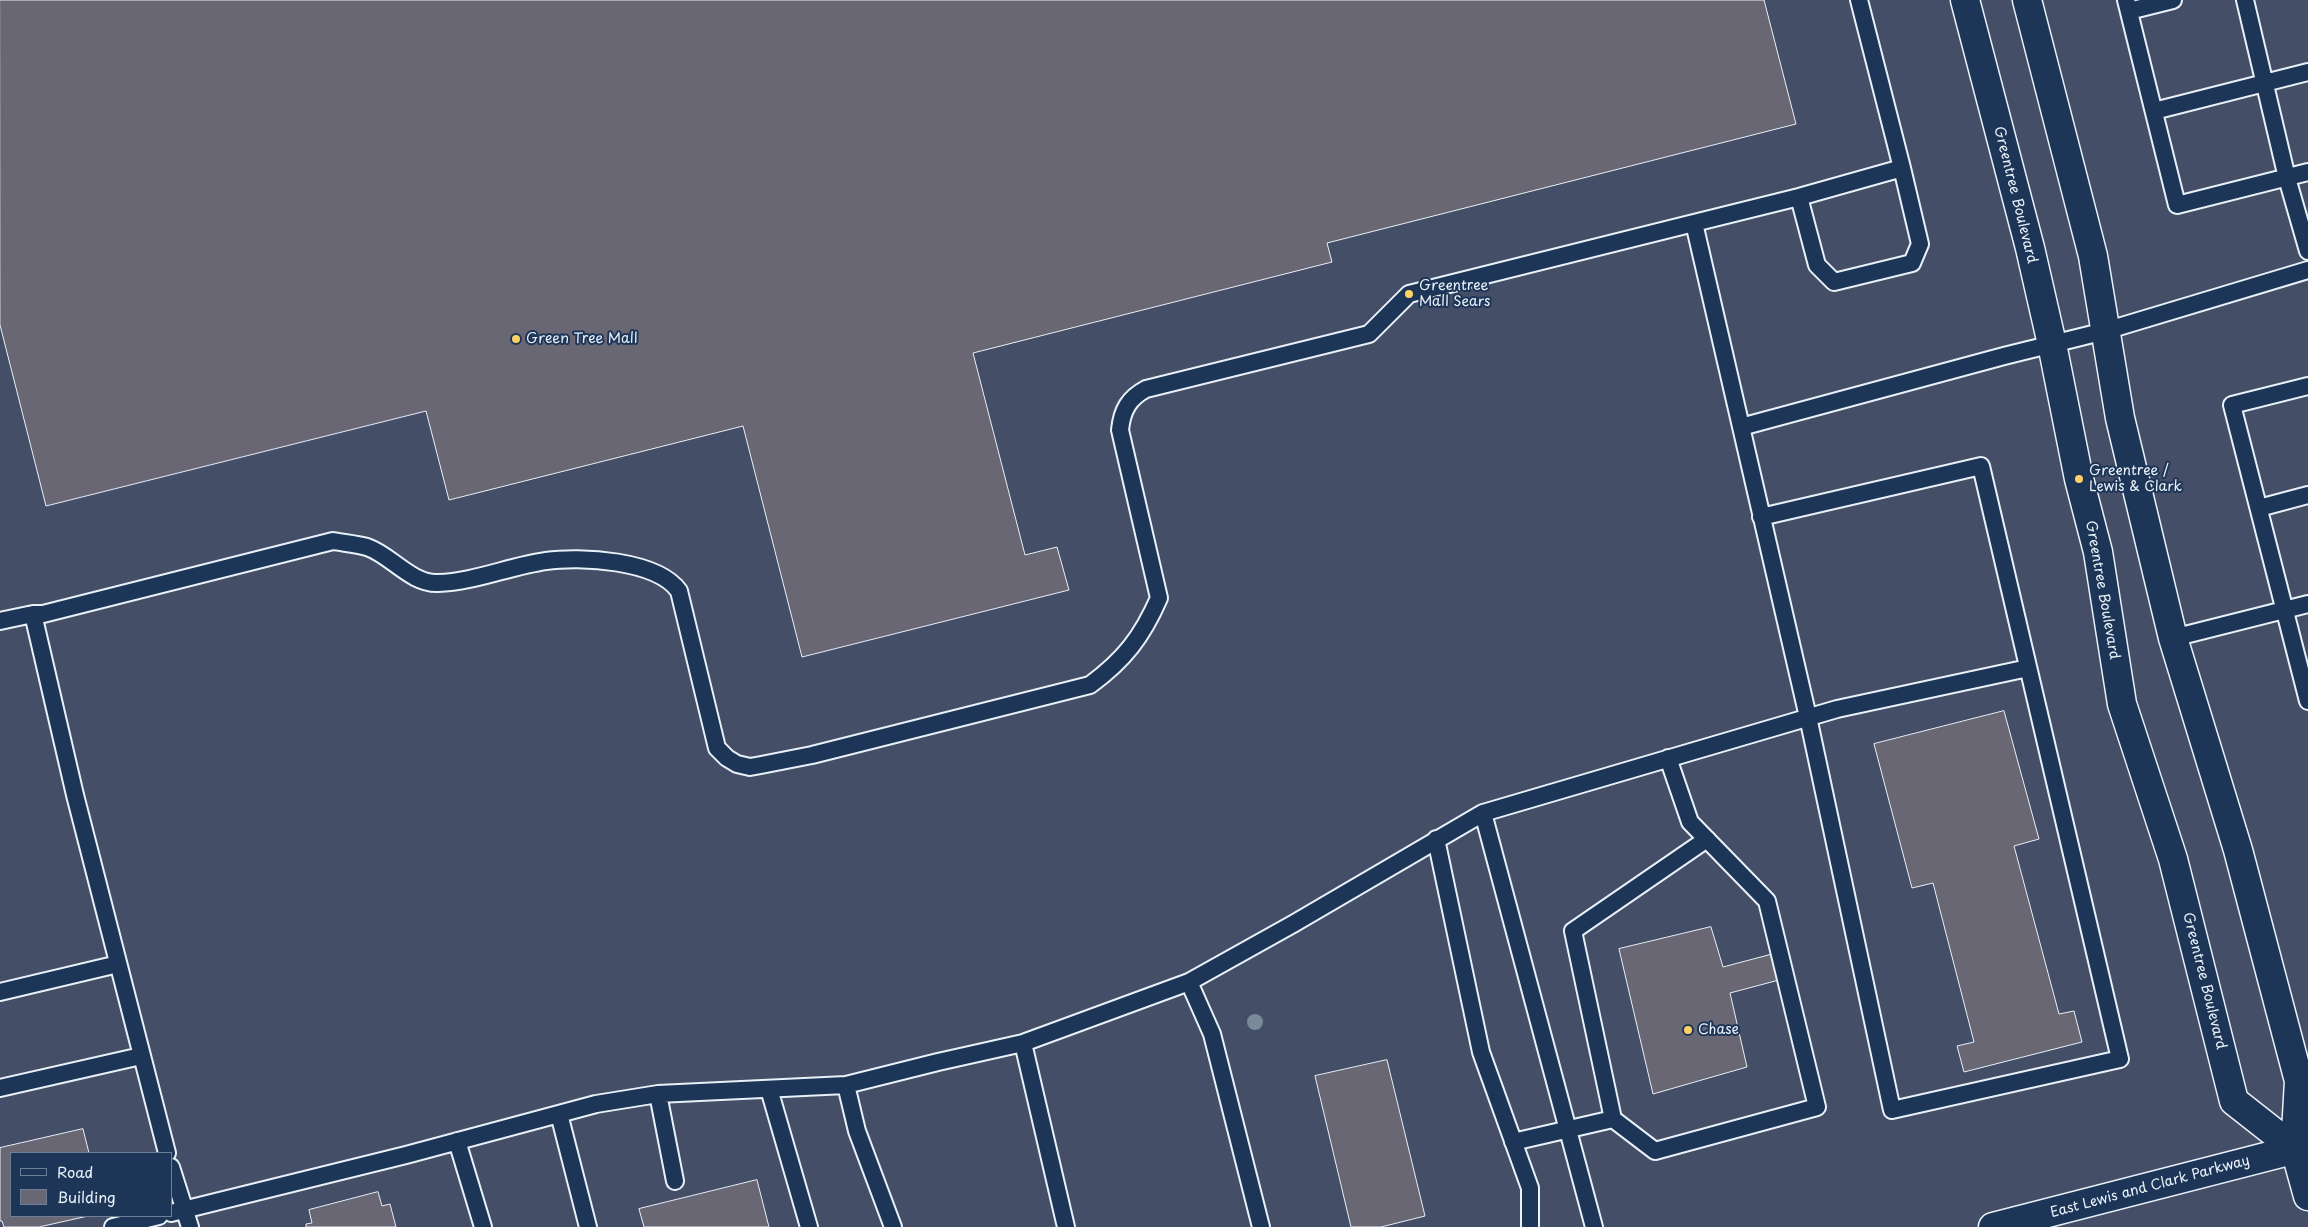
<!DOCTYPE html>
<style>
body{margin:0}
#map{position:relative;width:2308px;height:1227px;overflow:hidden;background:#344460;font-family:"Playpen Sans",sans-serif}
canvas{display:block}
.legend{position:absolute;left:10px;top:1152px;width:162px;height:65px;box-sizing:border-box;background:#1d3557;border:1px solid #6e8097;margin:0;padding:6px 9px;list-style:none;font-size:15px;color:#e8f1f8}
.legend li{display:flex;align-items:center;gap:10px;height:25px}
.legend b{width:25px;border:1px solid #6e8097}
</style>
<div id="map">
<canvas width="2308" height="1227"></canvas>
<ul class="legend">
<li><b style="height:6px;background:#1d3557"></b>Road</li>
<li><b style="height:14px;background:#6a6774"></b>Building</li>
</ul>
</div>
<script>
const ctx = document.querySelector('canvas').getContext('2d');
ctx.lineJoin = 'round';
function paint(path, color) {
  ctx.fillStyle = color;
  ctx.fill(path, 'evenodd');
}
function strokePath(path, color, width, dash) {
  ctx.strokeStyle = color;
  ctx.lineWidth = width;
  ctx.lineCap = dash ? 'butt' : 'round';
  ctx.setLineDash(dash || []);
  ctx.stroke(path);
}
function write(font, color, halo, rows, align = 'center') {
  ctx.font = font + ' "Playpen Sans",sans-serif';
  ctx.lineWidth = 4;
  ctx.setLineDash([]);
  ctx.textBaseline = 'middle';
  ctx.strokeStyle = halo;
  ctx.fillStyle = color;
  for (const [text, x, y, turn = 0] of rows) {
    ctx.save();
    ctx.translate(x, y);
    ctx.rotate((+turn || 0) * Math.PI / 180);
    ctx.textAlign = isNaN(turn) ? turn : align;
    if (halo) ctx.strokeText(text, 0, 0);
    ctx.fillText(text, 0, 0);
    ctx.restore();
  }
}
paint(new Path2D(`
 M0,0H2308V1227H0ZM11,1153H171V1216H11Z`), '#444e66');
const building = new Path2D(`
 M0,0H1764L1796,124L1327,243L1332,262L973,353L1025,555L1057,547L1069,590L802,657L743,426L449,500L426,411L46,506L0,325Z
 M2004,711L2039,839L2014,846L2059,1014L2074,1011L2082,1042L1964,1072L1957,1046L1974,1042L1933,883L1912,888L1874,744Z
 M1711,927L1723,967L1772,954L1779,980L1730,993L1747,1067L1653,1094L1619,949Z
 M1387,1060L1425,1216L1381,1227H1351L1315,1076Z
 M83,1129L89,1153H11V1216H88L39,1227H4L2,1221H0V1148Z
 M757,1180L769,1227H644L639,1209Z
 M378,1192L382,1206L390,1204L396,1227H306V1224L312,1223L309,1210Z`);
paint(building, '#6a6774');
strokePath(building, '#e8f1f8', 1);
const service = new Path2D(`
 M2126,0L2177,205L2308,172
 M2245,0L2287,178L2308,251
 M2129,11L2173,0
 M2154,111L2308,72
 M1799,197L1817,265L1834,282L1912,263L1920,244L1902,168
 M1694,223L1799,197L1902,168L1859,0
 M2308,386L2232,405L2308,701
 M1741,427L2004,356L2105,331L2308,270
 M2259,508L2308,495
 M33,614H43L333,541C344,543 356,544 367,547C391,555 411,584 438,583C474,582 510,566 546,561C580,556 657,560 679,591L717,748L727,758L737,764L750,767L761,765L812,755L1090,685C1124,660 1142,637 1159,598L1120,430C1122,410 1129,398 1146,389L1369,334L1409,294L1694,223L1808,717L1892,1110L2120,1059L1981,466L1761,517
 M0,621L33,614L75,795L167,1153
 M2173,638L2308,604
 M1483,813L1594,1227
 M1436,839L1481,1052L1530,1188V1227
 M1189,982L1212,1034L1261,1227
 M0,992L118,964
 M1023,1043L1066,1227
 M846,1085L857,1131L893,1227
 M0,1088L141,1056
 M769,1089L809,1227
 M658,1094L675,1181
 M559,1114L588,1227
 M1613,1119L1573,931L1707,839
 M457,1141L483,1227
 M1513,1142L1613,1119L1655,1151L1817,1107L1767,901L1690,822L1668,758
 M171,1167L190,1227
 M171,1213L406,1155L596,1104L658,1094L846,1085L938,1062L1023,1043L1189,982L1293,924L1483,813L1837,709L2028,668
 M113,1227L159,1216`);
const secondary = new Path2D(`
 M1965,0L2030,248L2052,344L2079,479L2098,552L2122,704L2173,859L2234,1101L2295,1149
 M2027,0L2093,256L2120,418L2173,638L2238,850L2299,1081L2295,1149L2308,1196`);
const primary = new Path2D(`
 M1993,1227L2308,1146`);
strokePath(service, '#e8f1f8', 20);
strokePath(secondary, '#e8f1f8', 31);
strokePath(primary, '#e8f1f8', 31);
strokePath(service, '#1d3557', 16);
strokePath(secondary, '#1d3557', 28);
strokePath(primary, '#1d3557', 28);
ctx.fillStyle = '#7a8a99';
for (const [x, y] of [
 [1255,1022]
]) {
  ctx.beginPath();
  ctx.arc(x, y, 8, 0, 2 * Math.PI);
  ctx.fill();
}
for (const [x, y, r, color] of [
 [1409,294,5,"#ffd166"],
 [516,339,5,"#ffd166"],
 [2079,479,5,"#ffd166"],
 [1688,1030,5,"#ffd166"]
]) {
  const dot = new Path2D();
  dot.arc(x, y, r, 0, 2 * Math.PI);
  ctx.fillStyle = color;
  ctx.fill(dot);
  strokePath(dot, '#1d3557', 2);
}
write('14px', '#e8f1f8', '#1d3557', [
 ["Greentree Boulevard",2015,195,76],
 ["Greentree Boulevard",2102,590,80],
 ["Greentree Boulevard",2204,981,76],
 ["East Lewis and Clark Parkway",2150,1187,-15]
]);
write('14px', '#e8f1f8', '#1d3557', [
 ["Greentree",1419,286],
 ["Mall Sears",1419,302],
 ["Green Tree Mall",526,339],
 ["Greentree /",2089,471],
 ["Lewis & Clark",2089,487],
 ["Chase",1698,1030]
], 'left');
</script>
